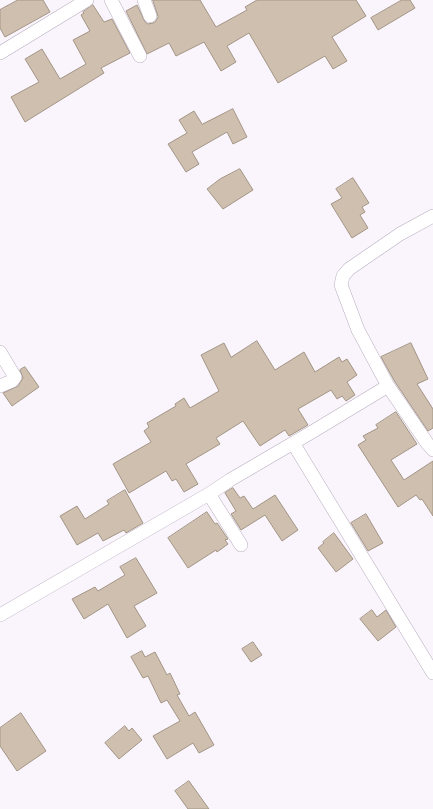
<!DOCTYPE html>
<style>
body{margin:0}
canvas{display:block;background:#faf5fd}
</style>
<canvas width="433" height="809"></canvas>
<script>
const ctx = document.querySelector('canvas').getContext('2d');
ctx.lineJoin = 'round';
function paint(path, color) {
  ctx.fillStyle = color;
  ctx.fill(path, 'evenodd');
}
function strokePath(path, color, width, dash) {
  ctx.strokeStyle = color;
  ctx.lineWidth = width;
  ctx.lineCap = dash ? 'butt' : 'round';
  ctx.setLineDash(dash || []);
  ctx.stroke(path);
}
const building = new Path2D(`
 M18,0H43L50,12L5,37L0,28V10Z
 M153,0H200L216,27L247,10L245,7L257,0H356L366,16L332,37L347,61L333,69L325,56L278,83L249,33L227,46L236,62L221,71L204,42L176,56L169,43L147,54L126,11L137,5L145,22L148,24L153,23L156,21L158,17Z
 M402,0H410L415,8L378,30L371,18Z
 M93,5L104,22L112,19L130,53L101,68L104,73L25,122L11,97L39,82L25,59L42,49L60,79L86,64L73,40L90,31L81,15L84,13L83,12Z
 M233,109L247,137L233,144L227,132L192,152L199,164L186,172L168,144L187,133L179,120L194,111L202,124Z
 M240,169L253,190L223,209L207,189L220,179Z
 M353,178L369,203L362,207L365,212L360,215L368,228L352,238L331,204L342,198L336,189Z
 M257,341L275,370L304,352L315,372L339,357L342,362L347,359L357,375L347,382L355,395L346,401L342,396L337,399L331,390L298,409L308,425L289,436L285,430L260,446L243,421L216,438L220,444L186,464L198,484L184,492L176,479L172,481L166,471L129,493L113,464L151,442L144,431L149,427L147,423L176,406L175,404L184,398L190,408L219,391L201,355L224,343L231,357Z
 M411,343L428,379L417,384L433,409V428L428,431L395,382L381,357Z
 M25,367L39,387L12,406L3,393L18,386L23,378L20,370Z
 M396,412L417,444L391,460L404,480L433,461V516L422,499L420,500L416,495L398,507L358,445L366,440L363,436L378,428L376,425Z
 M233,488L240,498L244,496L253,509L275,495L298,530L282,541L265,515L241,530L231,514L236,511L225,493Z
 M125,490L143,523L126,533L124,530L103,541L98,533L77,545L60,516L77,506L85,519L109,504L107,501Z
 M207,512L215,524L217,523L228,539L225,540L228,544L217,552L216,550L188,568L168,538Z
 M366,514L383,543L368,551L351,523Z
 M334,533L353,559L336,572L318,548L324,543L323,542Z
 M136,558L157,593L134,606L146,626L127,638L108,604L84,619L72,599L95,587L98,591L125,575L120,567Z
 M372,610L377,617L386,610L396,627L378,641L360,619Z
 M253,642L262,655L251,662L242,649Z
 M142,651L145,657L155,652L167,675L170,673L180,694L177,695L189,716L195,712L214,745L199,753L193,743L167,759L153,736L180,721L167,700L161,703L148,676L143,678L131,657Z
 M21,713L46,751L17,771L0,746V728Z
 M125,726L129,731L132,728L142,740L119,759L105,743Z
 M189,781L209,809H188L175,791Z`);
paint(building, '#cebfae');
strokePath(building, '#a39585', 1);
const street = new Path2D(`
 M111,0L140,56
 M144,0L150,16
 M0,53L87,0
 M0,352L15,377L12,381L0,386
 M388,386L427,443L433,450
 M293,443L433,673
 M209,494L241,545
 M0,615L209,494L230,480L312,432L388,386L358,330L341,285L343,276L349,269L400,234L433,216`);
strokePath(street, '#b9adbf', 14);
strokePath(street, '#fff', 13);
</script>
